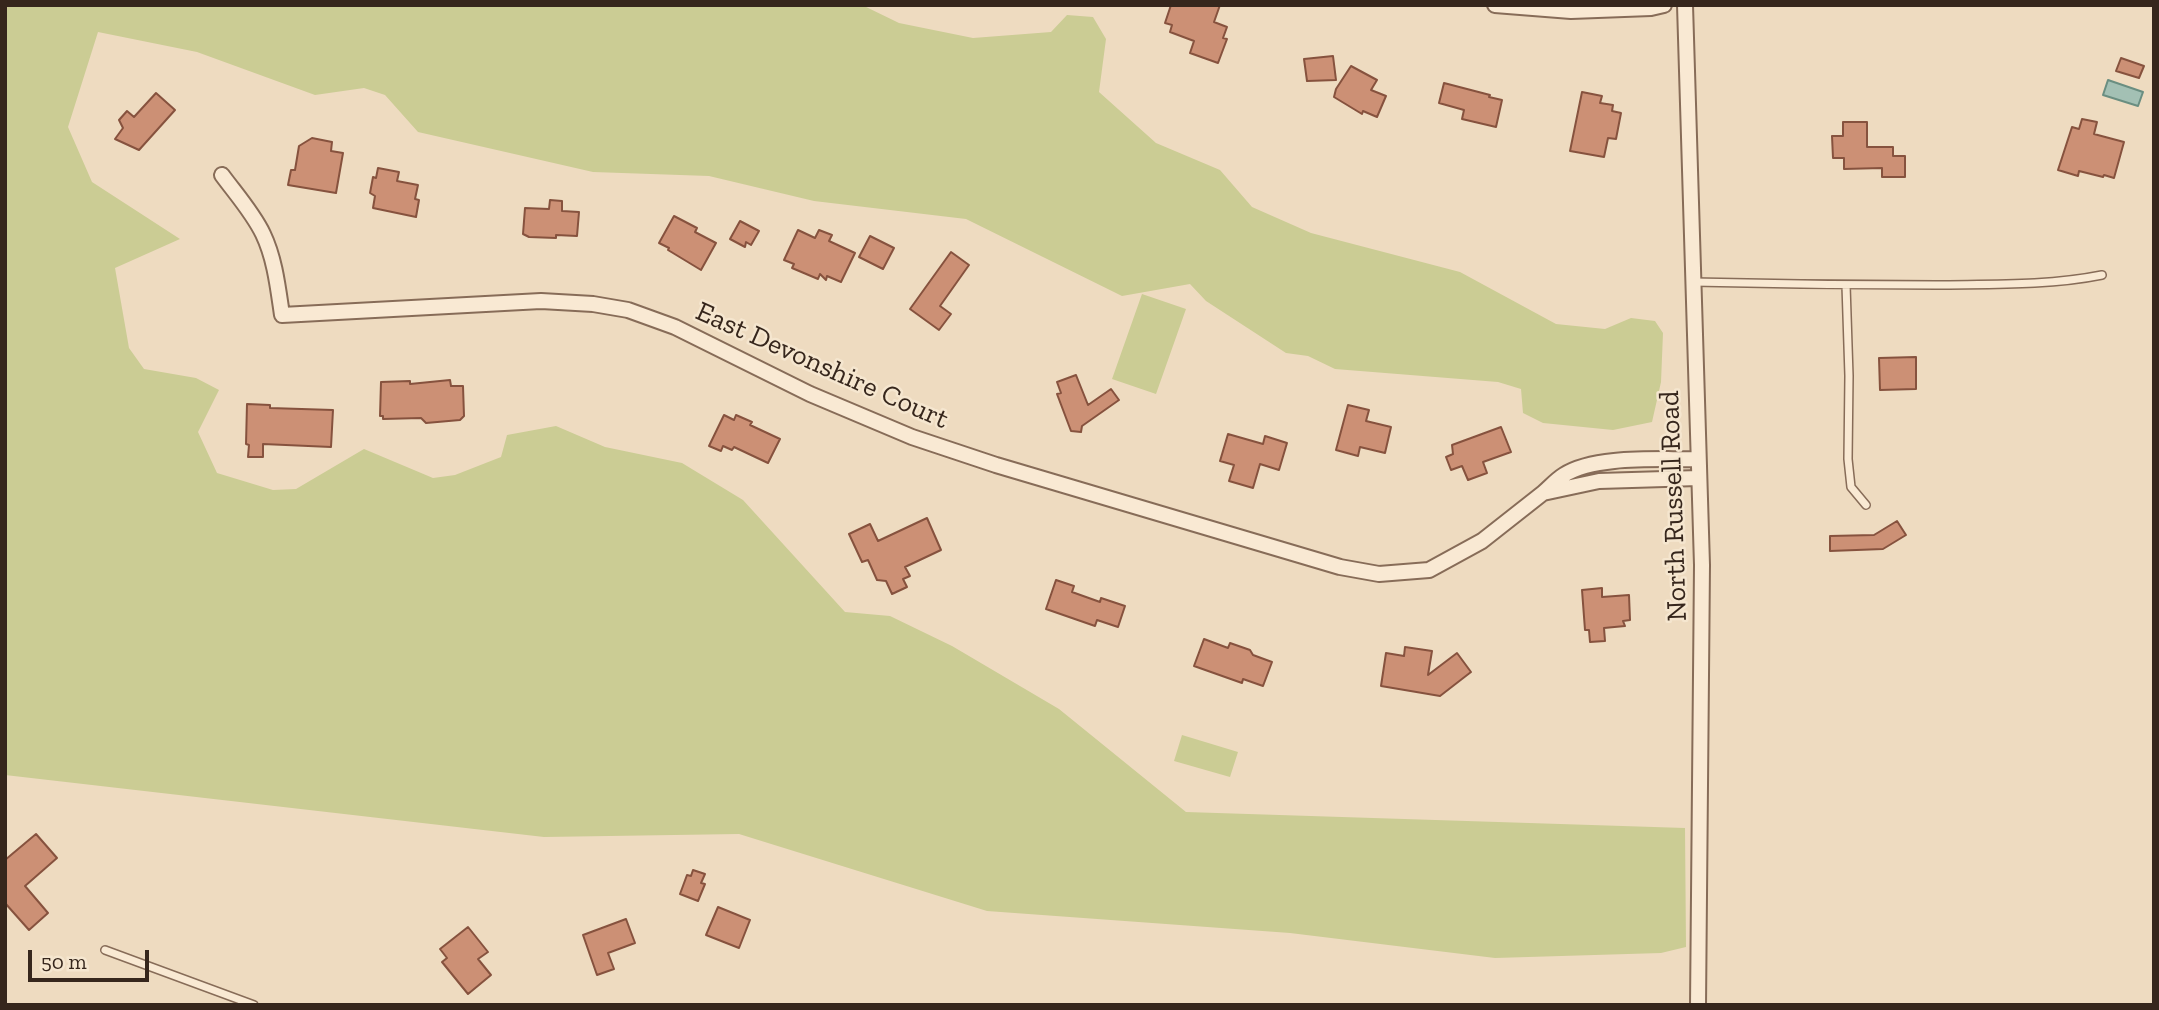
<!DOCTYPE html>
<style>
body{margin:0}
#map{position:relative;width:2159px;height:1010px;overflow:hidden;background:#eedbc0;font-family:"Zilla Slab",serif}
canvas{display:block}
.frame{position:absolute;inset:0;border:7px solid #36261c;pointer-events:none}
.scale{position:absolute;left:28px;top:950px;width:121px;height:32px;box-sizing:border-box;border:4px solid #36261c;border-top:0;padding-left:9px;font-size:21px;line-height:24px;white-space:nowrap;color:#36261c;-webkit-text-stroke:5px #f5e6cf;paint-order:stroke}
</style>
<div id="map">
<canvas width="2159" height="1010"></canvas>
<div class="frame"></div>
<div class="scale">50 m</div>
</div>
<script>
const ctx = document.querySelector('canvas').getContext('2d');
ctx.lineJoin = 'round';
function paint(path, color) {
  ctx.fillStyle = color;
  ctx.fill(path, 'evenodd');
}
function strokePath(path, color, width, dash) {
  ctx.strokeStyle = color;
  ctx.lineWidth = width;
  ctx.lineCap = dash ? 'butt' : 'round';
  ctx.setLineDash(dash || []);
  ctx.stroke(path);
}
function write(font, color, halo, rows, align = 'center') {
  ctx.font = font + ' "Zilla Slab",serif';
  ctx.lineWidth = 5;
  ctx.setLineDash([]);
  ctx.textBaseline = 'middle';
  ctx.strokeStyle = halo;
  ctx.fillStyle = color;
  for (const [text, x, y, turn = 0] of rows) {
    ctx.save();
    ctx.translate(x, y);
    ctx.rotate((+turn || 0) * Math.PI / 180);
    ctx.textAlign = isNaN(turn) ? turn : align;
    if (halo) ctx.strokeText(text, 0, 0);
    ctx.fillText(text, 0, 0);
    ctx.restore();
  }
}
paint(new Path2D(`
 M5,5H862L899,23L973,38L1051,32L1067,15L1093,17L1106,39L1099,92L1156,143L1220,170L1252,207L1311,233L1460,272L1556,324L1605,329L1631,318L1655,321L1663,333L1661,382L1652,422L1613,430L1543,423L1523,413L1521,389L1498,382L1335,369L1308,356L1286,353L1206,301L1190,284L1122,296L966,219L814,201L709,176L593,172L418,132L385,95L364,88L315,95L197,52L98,32L68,127L92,182L180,239L115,268L129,348L144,369L196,378L219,390L198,432L217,473L273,490L296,489L364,449L433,478L455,475L501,457L507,435L556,426L605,447L682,463L743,500L845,612L890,616L952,646L1059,709L1186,812L1685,828L1686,947L1661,953L1495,958L1290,933L987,911L739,834L544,837L5,775Z
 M1142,294L1186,309L1156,394L1112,379Z
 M1182,735L1238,752L1230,777L1174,761Z`), '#cbcc94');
const water = new Path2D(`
 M2108,80L2143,92L2138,106L2103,95Z`);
paint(water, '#a3c0b4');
strokePath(water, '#6a8e81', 2);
const building = new Path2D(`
 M1171,5H1220L1214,22L1227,27L1223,38L1227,39L1218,63L1190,53L1194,41L1170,32L1172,25L1165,23Z
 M1333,56L1336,80L1307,81L1304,59Z
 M2121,58L2144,66L2139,78L2116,71Z
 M1351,66L1377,80L1371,90L1386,96L1377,117L1363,111L1362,114L1334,97L1336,89Z
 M1444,83L1490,95L1489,97L1502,100L1496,127L1462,119L1464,110L1439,103Z
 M1582,92L1602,96L1600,103L1613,105L1612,111L1621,113L1616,139L1608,138L1604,157L1570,151Z
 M156,93L175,110L139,150L115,139L123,128L119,120L127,111L134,117Z
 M2082,119L2097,122L2094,134L2124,142L2114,178L2104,175L2103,177L2079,171L2078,176L2058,170L2072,127L2079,129Z
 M1843,122H1867V147H1893V156H1905V177H1882V168L1844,169V158H1833L1832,136H1843Z
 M312,138L332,142L331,151L343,153L336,193L288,185L291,170H295L299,146Z
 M378,168L399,172L397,181L418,185L415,199L419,200L416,217L373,208L375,196L370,193L373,177L376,178Z
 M550,200L562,201V211L579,212L577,236L556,235V238L529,237L523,234L525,208L549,209Z
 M674,216L697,228L695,232L716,243L701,270L668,250L669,248L659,243Z
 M740,221L759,231L751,245L746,242L745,247L730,239Z
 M798,230L815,238L819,230L832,235L829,241L855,253L841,282L827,276L826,280L820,274L818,279L792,268L794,264L784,260Z
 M870,236L894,248L883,269L859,257Z
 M951,252L969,265L940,306L951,314L939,330L910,309Z
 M1916,357V389L1880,390L1879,358Z
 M1076,375L1088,405L1111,389L1119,400L1082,426L1081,432L1071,431L1057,394L1061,393L1057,382Z
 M450,380L451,386H463L464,416L460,420L426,423L421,418L383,419V416H380L381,382L410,381V384Z
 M247,404L270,405V408L333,410L331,447L263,444V457H248L249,445L246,444Z
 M1348,405L1369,410L1366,421L1391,427L1385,453L1360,447L1358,456L1336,450Z
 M724,415L734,420L736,415L752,422L750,425L780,439L768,463L734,447L732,450L723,446L721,451L709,446Z
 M1501,427L1511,452L1483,462L1487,473L1468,480L1462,466L1451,470L1446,457L1453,454L1452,445Z
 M1228,434L1263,444L1265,436L1287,443L1279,470L1260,464L1253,488L1229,481L1234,465L1220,461Z
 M927,518L941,550L905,567L910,576L903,579L907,587L892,594L886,581L877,580L868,560L862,562L849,534L870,524L878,541Z
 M1897,521L1906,535L1883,549L1830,551V536L1874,535Z
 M1056,580L1074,586L1072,592L1100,602L1101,598L1125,606L1118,627L1097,620L1095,626L1046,609Z
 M1602,588V597L1629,595L1630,620L1623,621L1625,626L1604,628L1605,641L1590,642L1589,630H1585L1582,590Z
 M1204,639L1228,648L1230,643L1250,650L1253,655L1272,662L1263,686L1243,679L1242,683L1194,666Z
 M1405,647L1432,651L1428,675L1457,653L1471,672L1440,696L1381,686L1386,653L1404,656Z
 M36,834L57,858L25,886L48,913L29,930L5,903V860Z
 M693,870L705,874L701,883L705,884L698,901L680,894L687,875L691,876Z
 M718,907L750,920L739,948L706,935Z
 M626,919L635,943L608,953L614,969L597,975L583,935Z
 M468,927L488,952L478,959L491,975L468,994L442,962L447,958L440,949Z`);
paint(building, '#cc9075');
strokePath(building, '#86523e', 2);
const service = new Path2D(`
 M1693,282C1774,284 1855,285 1936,285C1991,284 2047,286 2102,275
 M1846,285L1849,376L1848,459L1851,487L1866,505
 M105,950L254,1005`);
const minor = new Path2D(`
 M1495,5L1571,11L1651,8L1664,5
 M1685,5L1702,565L1698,1005
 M222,175C236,194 253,213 263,234C275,259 278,288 282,315L541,301L593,304L628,310L675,327L810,394L912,437L996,465L1340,567L1379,574L1429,570L1482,541L1543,493
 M1697,459C1660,460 1595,455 1564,475C1556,480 1550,487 1543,493L1599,481L1698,478`);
strokePath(service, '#876c58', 10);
strokePath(minor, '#876c58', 18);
strokePath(service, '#f9e9d3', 7);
strokePath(minor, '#f9e9d3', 14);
write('28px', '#36261c', '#f5e6cf', [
 ["East Devonshire Court",822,366,24],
 ["North Russell Road",1674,506,-92]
]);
</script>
